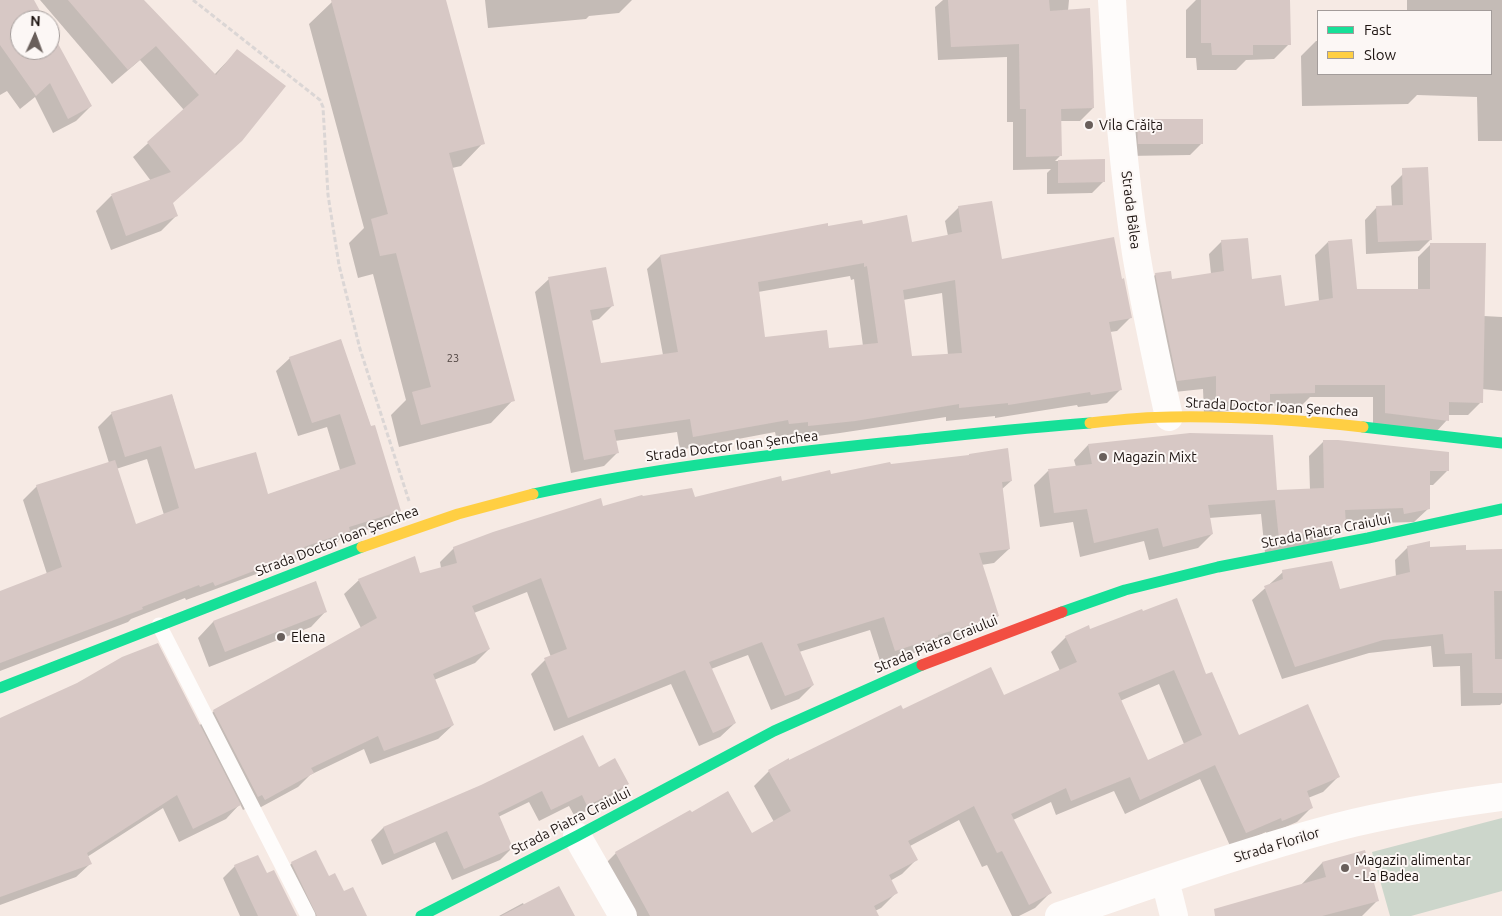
<!DOCTYPE html>
<meta charset="utf-8">
<style>
body{margin:0}
#map{position:relative;width:1502px;height:916px;overflow:hidden;background:#f6eae4;font-family:Ubuntu,sans-serif}
canvas{display:block}
.legend{position:absolute;left:1317px;top:10px;width:175px;height:65px;box-sizing:border-box;background:#fcf7f5;border:1px solid #a39c9a;margin:0;padding:6px 9px;list-style:none;font-size:15px;color:#1d1411}
.legend li{display:flex;align-items:center;gap:10px;height:25px}
.legend b{width:25px;border:1px solid #a39c9a}
.north{position:absolute;left:10px;top:10px;width:50px;height:50px;box-sizing:border-box;background:#fcf7f5;border:1px solid #a39c9a;border-radius:50%;rotate:2deg;font-size:14px;font-weight:700;line-height:20px;text-align:center;color:#1d1411}
.north::after{content:'';display:block;margin:auto;width:18px;height:22px;background:#695f5b;clip-path:polygon(50% 0,100% 100%,50% 72%,0 100%)}
</style>
<div id="map">
<canvas width="1502" height="916"></canvas>
<ul class="legend">
<li><b style="height:6px;background:#16e098"></b>Fast</li>
<li><b style="height:6px;background:#ffcf43"></b>Slow</li>
</ul>
<div class="north">N</div>
</div>
<script>
const ctx = document.querySelector('canvas').getContext('2d');
ctx.lineJoin = 'round';
function paint(path, color) {
  ctx.fillStyle = color;
  ctx.fill(path, 'evenodd');
}
function strokePath(path, color, width, dash) {
  ctx.strokeStyle = color;
  ctx.lineWidth = width;
  ctx.lineCap = dash ? 'butt' : 'round';
  ctx.setLineDash(dash || []);
  ctx.stroke(path);
}
function write(font, color, halo, rows, align = 'center') {
  ctx.font = font + ' Ubuntu,sans-serif';
  ctx.lineWidth = 4;
  ctx.setLineDash([]);
  ctx.textBaseline = 'middle';
  ctx.strokeStyle = halo;
  ctx.fillStyle = color;
  for (const [text, x, y, turn = 0] of rows) {
    ctx.save();
    ctx.translate(x, y);
    ctx.rotate((+turn || 0) * Math.PI / 180);
    ctx.textAlign = isNaN(turn) ? turn : align;
    if (halo) ctx.strokeText(text, 0, 0);
    ctx.fillText(text, 0, 0);
    ctx.restore();
  }
}
paint(new Path2D(`
 M1502,818V891L1411,916H1390L1372,852Z`), '#ccd6cb');
paint(new Path2D(`
 M0,0H33L44,20H20V50H50V31L91,106L76,121L53,133L35,97L20,109L7,91L0,95Z
 M40,0H143L214,75L237,51L172,204L176,216L161,231L111,250L96,211L111,196L151,181L133,157L184,110L140,60L112,84Z
 M338,0H445L483,143L461,166L452,168L513,400L491,423L399,447L391,415L406,400L373,274L358,278L349,243L364,228L309,24L332,2Z
 M485,0H632L619,13L589,16L586,19L488,28Z
 M943,0H1069L1068,11L1093,108L1080,121H1060V156L1055,161H1103L1104,181L1092,193L1047,194V173L1051,169L1013,170V122H1007V57L938,60L935,7Z
 M1196,0H1288L1289,44L1274,59L1246,60L1236,70H1197L1196,58H1186V10Z
 M1407,0H1502V141H1478L1477,97L1417,95L1408,104L1302,106L1301,56L1316,41H1318V74H1491V11H1407Z
 M1137,121L1202,143L1190,155L1127,156L1125,133Z
 M1403,174L1431,239L1419,251L1366,254L1365,220L1376,208L1392,207L1391,186Z
 M959,207L1001,260L1131,317L1117,331L1110,332L1121,389L1107,403L1078,407L1077,405L995,418V416L946,421V417L840,433L795,439L794,434L776,437L775,432L680,450L677,432L615,441L617,453L604,466L571,473L535,292L549,279L612,306L599,319L591,321L600,364L663,355L647,269L660,256L827,228L862,225L911,243L948,236L945,221ZM850,276L851,280L854,279L863,346L828,350L764,338L758,292ZM942,293L948,355L911,358L903,300Z
 M1222,241L1251,280L1284,307L1319,301L1315,255L1328,242L1356,290H1418V257L1431,244L1484,316L1502,317V391L1482,389L1481,402L1468,415H1447V420L1435,433L1373,426V397H1310L1301,406H1266L1204,414L1203,389L1165,393L1143,287L1156,274L1171,281L1211,274L1209,254Z
 M341,341L400,511L386,524L342,537L335,545L186,600L185,598L131,619L128,622L0,671V628L47,574L23,500L37,486L109,463L98,427L112,413L172,395L194,471L267,495L340,470L327,427L298,436L276,371L290,358ZM147,459L164,515L135,526L116,469Z
 M1323,442L1448,470L1433,485H1429V508L1414,522L1344,524V526L1330,540L1265,553L1261,514L1209,518L1212,534L1198,548L1149,560L1144,541L1080,557L1073,522L1040,527L1034,485L1048,471L1076,467L1074,460L1088,445L1275,492L1310,490L1309,456Z
 M890,466L1011,481L1001,490L1009,549L994,563L981,565L998,616L984,630L925,648L923,650L881,664L870,630L799,652L813,685L799,699L771,710L748,655L711,669L735,723L720,737L699,746L671,684L554,731L531,674L545,660L551,657L527,592L474,613L489,649L475,663L434,680L453,725L438,739L370,764L364,749L310,775L298,787L250,813L247,808L243,810L240,804L226,819L179,842L163,808L87,857L90,864L76,877L0,905V719L199,726L214,711L361,628L344,594L359,580L420,575L441,568L440,562L454,548L602,507L694,498L781,482L830,476Z
 M1408,547L1465,551H1502V703L1500,705L1461,706L1460,666L1433,667L1431,646L1369,653L1282,679L1252,600L1283,572L1339,590L1396,577L1395,560Z
 M315,582L326,611L311,627L209,667L198,638L213,622Z
 M1090,630L1206,676L1239,736L1338,777L1323,792L1308,798L1312,807L1297,822L1267,835L1266,832L1231,848L1200,779L1125,814L1114,791L1056,815L1051,802L1013,820L1050,893L1035,908L1019,916H1012L987,865L982,867L959,820L910,846L917,859L902,874L890,881L896,893L881,908L875,911L878,916H626L601,868L616,853L751,835L774,822L754,786L769,771L903,711L1003,697L1060,671L1051,652L1066,637ZM1159,684L1184,744L1147,761L1120,701Z
 M599,768L627,784L615,796L575,817L569,806L539,821L529,802L498,817L512,848L500,860L452,880L435,842L382,865L371,840L383,828L481,786Z
 M1365,852L1378,900L1362,916H1222L1300,886L1322,863Z
 M292,863L328,878L343,892L362,916H301L280,875Z
 M235,866L266,875L296,916H240L223,878Z
 M523,903L524,905L574,916H499Z`), '#0003');
paint(new Path2D(`
 M0,0H34L45,20H20V50H50V29L92,106L68,119L50,83L36,96L0,45Z
 M68,0H144L216,75L237,49L286,86L242,141L173,203L178,216L126,236L111,194L171,172L147,142L199,95L156,46L128,70Z
 M331,0H446L485,144L449,153L515,401L421,425L412,392L431,387L396,253L380,256L371,219L388,214Z
 M948,0H1049L1050,11L1090,8L1093,72L1094,108L1061,109L1062,156L1026,157V109H1020L1019,44L951,47Z
 M1201,0H1290L1291,45H1253V55H1212L1211,43H1201Z
 M1137,119H1203V144H1138Z
 M1105,159V182L1058,183V160Z
 M1428,167L1432,240L1378,242L1376,206L1403,205L1402,168Z
 M992,201L1002,259L1114,237L1122,279L1124,278L1132,318L1109,322L1122,390L1091,395L1090,392L1008,405V403L959,408V404L855,421L808,426V422L789,424L788,420L693,437L690,419L614,430L619,453L584,460L548,277L606,267L614,306L590,310L601,363L678,352L660,255L828,223V226L862,220L863,224L907,215L912,242L962,232L958,206ZM864,263V267L867,266L878,343L829,348L827,330L765,337L758,282ZM955,280L962,353L912,356L903,290Z
 M1248,238L1252,279L1281,275L1285,306L1333,298L1328,241L1352,239L1357,289H1430V243H1486L1483,403L1449,402V421L1385,413V385H1315V393L1270,394V404L1216,401V376L1177,381L1155,273L1171,271L1172,279L1224,271L1221,240Z
 M341,339L371,426L375,425L401,511L349,527L350,531L304,547L305,551L215,586L213,582L200,587L199,585L142,607L143,609L0,663V591L62,567L36,485L115,460L136,524L179,508L161,446L125,457L111,412L172,394L195,469L256,452L268,494L356,464L340,414L312,423L289,357Z
 M1190,433L1273,435L1277,490L1324,488L1323,440H1338L1449,452V471H1430V509L1404,514L1403,508L1345,510L1346,526L1279,539L1275,500L1208,505L1213,534L1163,547L1158,528L1094,543L1087,509L1054,513L1048,469L1092,464L1088,444Z
 M1008,448L1012,481L1002,482L1010,549L979,553L999,616L938,635V637L895,651L884,617L797,644L814,685L785,696L762,642L709,662L736,723L713,733L685,670L568,718L544,658L567,649L541,578L472,606L490,649L433,674L454,725L384,751L378,736L311,768L314,773L265,800L262,795L258,797L213,710L377,618L358,579L415,556L420,573L457,563L453,547L493,532L601,498L603,506L642,495L643,496L692,488L695,497L781,476L782,481L830,470L831,474L890,462L891,464L969,455V454Z
 M1430,541V547L1466,545V550L1502,549V591H1494L1495,659H1502V693H1473L1472,653L1445,654L1443,634L1383,640L1295,667L1264,586L1283,579L1282,570L1332,561L1340,589L1410,572L1407,546Z
 M316,581L327,612L225,652L213,621Z
 M1177,598L1206,674L1212,672L1239,735L1308,704L1340,777L1307,791L1313,808L1282,821L1281,818L1246,833L1215,765L1140,800L1130,777L1071,801L1066,788L1011,814L1052,893L1029,905L1002,851L997,853L974,806L908,841L918,860L889,875L898,893L874,906L879,916H650L615,852L690,810L692,812L728,791L752,833L791,811L768,770L789,758V760L901,705L903,709L991,667L1004,695L1077,662L1065,636L1089,625L1090,629L1142,609L1143,611ZM1174,670L1202,735L1148,760L1118,693Z
 M158,643L241,805L193,829L177,795L87,853L92,864L0,897V718L77,683L122,657Z
 M583,735L599,767L615,758L629,784L587,806L582,795L551,810L542,791L498,813L513,848L464,869L447,831L394,854L383,827L481,785Z
 M316,850L329,876L335,873L344,891L353,887L367,916H317L291,862Z
 M1365,850L1379,901L1322,916H1215L1214,909L1326,877L1322,862Z
 M258,855L267,873L274,870L297,916H258L234,865Z
 M559,886L575,916H501Z`), '#d7c8c5');
strokePath(new Path2D(`
 M193,0L320,100L323,107L328,195L339,265L360,349L409,501`), '#dbd6d5', 3, [5, 2.5]);
strokePath(new Path2D(`
 M159,625L308,916`), '#fefcfb', 15);
strokePath(new Path2D(`
 M1112,0C1117,85 1123,170 1136,253C1145,308 1157,363 1169,417
 M577,836L623,916
 M1165,880L1174,916
 M1059,916C1151,885 1243,852 1337,827C1389,814 1449,804 1502,797`), '#fefcfb', 28);
strokePath(new Path2D(`
 M1363,427L1502,443
 M533,494C648,469 765,455 882,443C952,436 1021,428 1090,423
 M1062,612L1125,590L1218,567L1368,538L1502,509
 M0,688L362,547
 M421,916L577,836L774,731L922,665`), '#16e098', 11);
strokePath(new Path2D(`
 M1090,423C1117,420 1144,417 1171,417C1235,416 1299,420 1363,427
 M362,547L458,514L533,494`), '#ffcf43', 11);
strokePath(new Path2D(`
 M922,665L1062,612`), '#f24e42', 11);
for (const [x, y, r, color] of [
 [1089,125,5,"#695f5b"],
 [1103,457,5,"#695f5b"],
 [281,637,5,"#695f5b"],
 [1345,868,5,"#695f5b"]
]) {
  const dot = new Path2D();
  dot.arc(x, y, r, 0, 2 * Math.PI);
  ctx.fillStyle = color;
  ctx.fill(dot);
  strokePath(dot, '#fcf7f5', 2);
}
write('11px', '#4c413e', null, [
 ["23",453,358]
]);
write('14px', '#1d1411', '#fcf7f5', [
 ["Vila Crăița",1099,125],
 ["Magazin Mixt",1113,457],
 ["Elena",291,637],
 ["Magazin alimentar",1355,860],
 ["- La Badea",1355,876]
], 'left');
write('14px', '#1d1411', '#fcf7f5', [
 ["Strada Bâlea",1131,210,83],
 ["Strada Doctor Ioan Șenchea",1272,407,3],
 ["Strada Doctor Ioan Șenchea",732,446,-7],
 ["Strada Piatra Craiului",1326,531,-11],
 ["Strada Doctor Ioan Șenchea",337,541,-21],
 ["Strada Piatra Craiului",936,644,-22],
 ["Strada Piatra Craiului",571,821,-27],
 ["Strada Florilor",1277,845,-17]
]);
</script>
